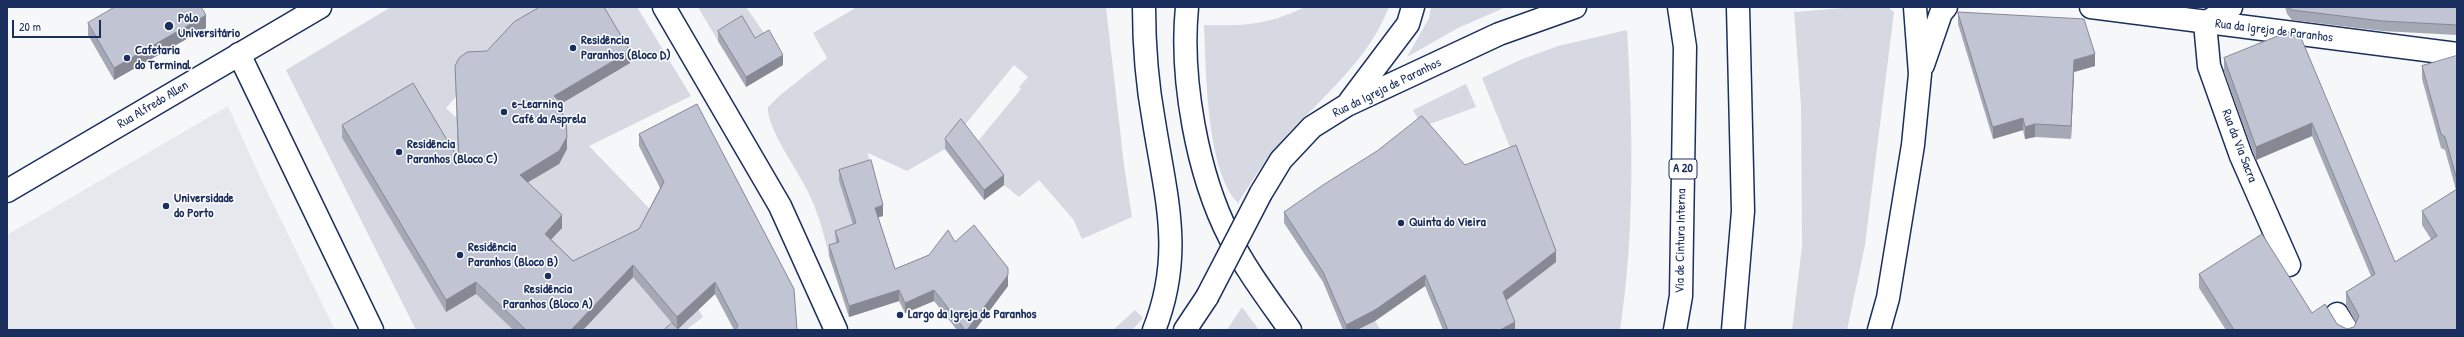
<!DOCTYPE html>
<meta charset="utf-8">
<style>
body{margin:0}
#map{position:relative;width:2464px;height:337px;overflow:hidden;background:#f6f7f9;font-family:"Patrick Hand",sans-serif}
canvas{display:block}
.frame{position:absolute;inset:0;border:8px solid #1b2f5e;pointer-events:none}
.scale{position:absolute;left:12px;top:20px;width:89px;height:18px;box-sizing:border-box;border:2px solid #1b2f5e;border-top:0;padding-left:5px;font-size:12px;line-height:14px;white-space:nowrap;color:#1b2f5e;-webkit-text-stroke:3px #fff;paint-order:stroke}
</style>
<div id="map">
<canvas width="2464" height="337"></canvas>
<div class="frame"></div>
<div class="scale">20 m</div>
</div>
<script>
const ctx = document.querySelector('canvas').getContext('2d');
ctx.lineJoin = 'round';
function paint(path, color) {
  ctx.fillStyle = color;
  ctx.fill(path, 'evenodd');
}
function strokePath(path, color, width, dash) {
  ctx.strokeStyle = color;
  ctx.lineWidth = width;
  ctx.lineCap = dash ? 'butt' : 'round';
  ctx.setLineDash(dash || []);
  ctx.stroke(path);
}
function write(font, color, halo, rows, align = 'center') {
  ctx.font = font + ' "Patrick Hand",sans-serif';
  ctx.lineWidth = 3;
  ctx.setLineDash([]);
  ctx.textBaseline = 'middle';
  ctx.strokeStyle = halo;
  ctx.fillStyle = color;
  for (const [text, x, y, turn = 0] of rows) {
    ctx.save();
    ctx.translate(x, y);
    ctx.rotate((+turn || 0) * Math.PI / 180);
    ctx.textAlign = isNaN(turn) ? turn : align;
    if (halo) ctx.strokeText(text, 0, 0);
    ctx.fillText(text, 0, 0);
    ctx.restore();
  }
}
paint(new Path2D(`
 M228,106L260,177L335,330H7V235Z`), '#e6e8ee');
paint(new Path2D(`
 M391,7H637L691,96L589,146L674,234L682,282L703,317L686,330H674L670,325L664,330H583L606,305L490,307L513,330H416L286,70ZM459,70L567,149L559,163L545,172L512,170L446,108L459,93C453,85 455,79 459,70ZM342,138L455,167L385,209Z
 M698,7H746L769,40L755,48L742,26L718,41Z
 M857,7H1106L1124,165L1132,217L1082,239L1073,219L1039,180L1019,197L1004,185L974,146L1021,89L1019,87L1028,77L1014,65L945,149L907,171L868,153L871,171L856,234L839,253L829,256C824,234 818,212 808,192C798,170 766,128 768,107L779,96L827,58L813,33Z
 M1305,7H1389C1367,63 1321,97 1282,141C1265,160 1251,182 1238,203C1206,171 1206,69 1204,25C1246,26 1267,25 1305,7Z
 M1431,7H1506L1458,28L1407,57L1429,18Z
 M1844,8H1889L1894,12L1865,245L1847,330H1792L1802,246L1801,105L1794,12Z
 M1627,30C1633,127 1635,234 1620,330H1514L1499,293L1556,261L1482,78L1520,60L1558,46Z
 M1466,84L1476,107L1422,127L1413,110Z
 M1242,307L1259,330H1227Z
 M1135,310L1143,318L1132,330H1113Z
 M1375,321L1381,330H1357Z`), '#d6d9e2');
const minor = new Path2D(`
 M2231,7L2205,23L2209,66L2241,156L2289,265
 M2337,314L2347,330`);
const tertiary = new Path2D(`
 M2091,7L2457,54
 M7,191L320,7`);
const secondary = new Path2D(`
 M664,7L780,206L836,330
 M1144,7C1144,45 1147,84 1154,122C1166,198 1184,254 1154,330
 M239,54L372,330
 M1350,101L1408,24L1413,7
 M1261,193L1281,160L1312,127L1347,105L1499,34L1575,7
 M1185,330L1207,297`);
const motorway = new Path2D(`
 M1187,7C1180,78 1197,174 1230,238C1246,270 1269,300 1290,330
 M1923,65L1941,13L1946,7
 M1675,330L1681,296L1685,47L1679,7
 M1733,330L1743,211L1738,7
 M1879,330L1888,298L1913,145L1920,74L1915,7`);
strokePath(minor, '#1b2f5e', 25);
strokePath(tertiary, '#1b2f5e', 25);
strokePath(secondary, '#1b2f5e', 25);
strokePath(motorway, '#1b2f5e', 25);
strokePath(minor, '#fff', 22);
strokePath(tertiary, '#fff', 22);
strokePath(secondary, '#fff', 22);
strokePath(motorway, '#fff', 22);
const secondaryBridge = new Path2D(`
 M1207,297L1261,193`);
strokePath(secondaryBridge, '#1b2f5e', 25, []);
strokePath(secondaryBridge, '#fff', 22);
paint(new Path2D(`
 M2285,7H2457V35L2382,31L2292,20L2287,14Z
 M1958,12L2095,66L2074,72L2071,139L2035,137L2025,139L2023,130L1993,139L1958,24Z
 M88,23L206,28L114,80L88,35Z
 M718,31L755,38L783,65L746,87L718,41Z
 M2288,32L2395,262L2431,239L2422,225V211L2456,190L2445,150L2441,148L2422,79V66L2457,57V330H2226L2199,288V274L2312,313L2337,324L2347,329L2354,327L2356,323L2346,305V292L2371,276L2312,136L2256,160L2224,72V58Z
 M487,51L630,63L562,103L567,149L559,164L527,182L562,228L551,239L573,261L639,229L660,188L639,146V134L797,330H734L715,294L678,329L672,323L633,277L583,330H513L476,294L446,312L342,138V125L458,159L455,66Z
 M945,139L1004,185L984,200L945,149Z
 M1465,165L1556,262L1506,300L1515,330H1443L1425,286L1375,321L1357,330H1343L1323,282L1284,223V212Z
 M839,170L883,216L878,217L895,269L929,255L955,242L1008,286L975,330H957L934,301L905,313L899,301L849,317L829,256V245L836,243L835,231L853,225L839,181Z`), '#a5a9b5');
paint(new Path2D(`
 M206,15V28L114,80V68Z
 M630,51V63L554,108V96Z
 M2095,54V66L2074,72L2071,139V126L2074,60Z
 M783,55V65L746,87V77Z
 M563,104V116L559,108Z
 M2023,118V130L1993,139V127Z
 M2312,123V136L2256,160V147Z
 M2035,124V137L2025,139V127Z
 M567,137V149L559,164L520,187V175Z
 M1004,175V185L984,200V190Z
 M883,205V216L875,218V208Z
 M562,215V228L545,246V234Z
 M1556,251V262L1503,303V292Z
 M633,265V277L583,330H571Z
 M1008,275V286L975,330H967Z
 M1425,275V286L1375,321L1357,330H1346V325Z
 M476,282V294L446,312V300Z
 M715,282V294L677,330V317Z
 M899,290V301L849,317V306Z
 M934,290V301L905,313V303Z
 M1515,322V330H1500Z`), '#868994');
const building = new Path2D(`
 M115,7H201L206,15L114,68L88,23Z
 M540,7H604L630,51L554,96L563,104L559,108L566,120L567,137L559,151L520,175L562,215L545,234L573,261L639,229L664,182L639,134L697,104L794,289L797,330H735L738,326L715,282L677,317L633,265L571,330H526L476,282L446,300L342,125L413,83L459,160L455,66L459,58L467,52L487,51L514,22Z
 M2289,7H2457V25L2382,21L2292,10Z
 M1958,12L2084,19L2095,54L2074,60L2071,126L2035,124L2025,127L2023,118L1993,127Z
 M742,16L755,38L769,30L783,55L746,77L718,31Z
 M2288,32L2299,33L2395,262L2437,236L2422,211L2457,189V330H2234L2199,274L2262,234L2312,313L2325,304L2337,324L2347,329L2354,327L2359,316L2346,292L2375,274L2312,123L2256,147L2224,58Z
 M2456,56L2457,57V180L2445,137L2441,134L2422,66Z
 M1422,116L1465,165L1516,145L1556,251L1503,292L1515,322L1500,330H1448L1425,275L1375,310L1346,325L1323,272L1284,212L1323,185L1377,151Z
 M961,119L1004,175L984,190L945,139Z
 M871,160L883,205L875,208L895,269L929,255L948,230L955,242L974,225L1008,268V275L967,330H965L934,290L905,303L899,290L849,306L829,245L839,242L835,231L856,223L839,170Z
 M672,323L679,330H664Z`);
paint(building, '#c0c4d3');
strokePath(building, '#868994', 1);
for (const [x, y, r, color] of [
 [169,26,5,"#1b2f5e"],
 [573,48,4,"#1b2f5e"],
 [127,58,4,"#1b2f5e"],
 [504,112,4,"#1b2f5e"],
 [399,152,4,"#1b2f5e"],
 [166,206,4,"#1b2f5e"],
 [1401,223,4,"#1b2f5e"],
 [460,255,4,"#1b2f5e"],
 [548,276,4,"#1b2f5e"],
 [900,315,4,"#1b2f5e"]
]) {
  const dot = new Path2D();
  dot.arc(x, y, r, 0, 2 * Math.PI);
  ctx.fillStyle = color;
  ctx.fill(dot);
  strokePath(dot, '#fff', 1.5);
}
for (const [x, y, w] of [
 [1683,169,28]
]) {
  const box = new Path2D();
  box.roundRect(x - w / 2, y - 10, w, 20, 3);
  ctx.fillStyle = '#fff';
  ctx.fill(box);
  strokePath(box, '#1b2f5e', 1);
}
write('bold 12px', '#1b2f5e', null, [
 ["A 20",1683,169]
]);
write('bold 13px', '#1b2f5e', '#fff', [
 ["Pólo",178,19],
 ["Universitário",178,34],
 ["Residência",581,41],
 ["Paranhos (Bloco D)",581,56],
 ["Cafetaria",135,51],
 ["do Terminal",135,66],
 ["e-Learning",512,105],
 ["Café da Asprela",512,120],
 ["Residência",407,145],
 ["Paranhos (Bloco C)",407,160],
 ["Universidade",174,199],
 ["do Porto",174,214],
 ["Quinta do Vieira",1409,223],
 ["Residência",468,248],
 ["Paranhos (Bloco B)",468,263],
 ["Residência",548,290,"center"],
 ["Paranhos (Bloco A)",548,305,"center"],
 ["Largo da Igreja de Paranhos",908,315]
], 'left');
write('13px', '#1b2f5e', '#fff', [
 ["Rua da Igreja de Paranhos",2274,31,7],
 ["Rua da Igreja de Paranhos",1387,88,-26],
 ["Rua Alfredo Allen",153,105,-31],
 ["Rua da Via Sacra",2239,146,69],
 ["Via de Cintura Interna",1681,241,-89]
]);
</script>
